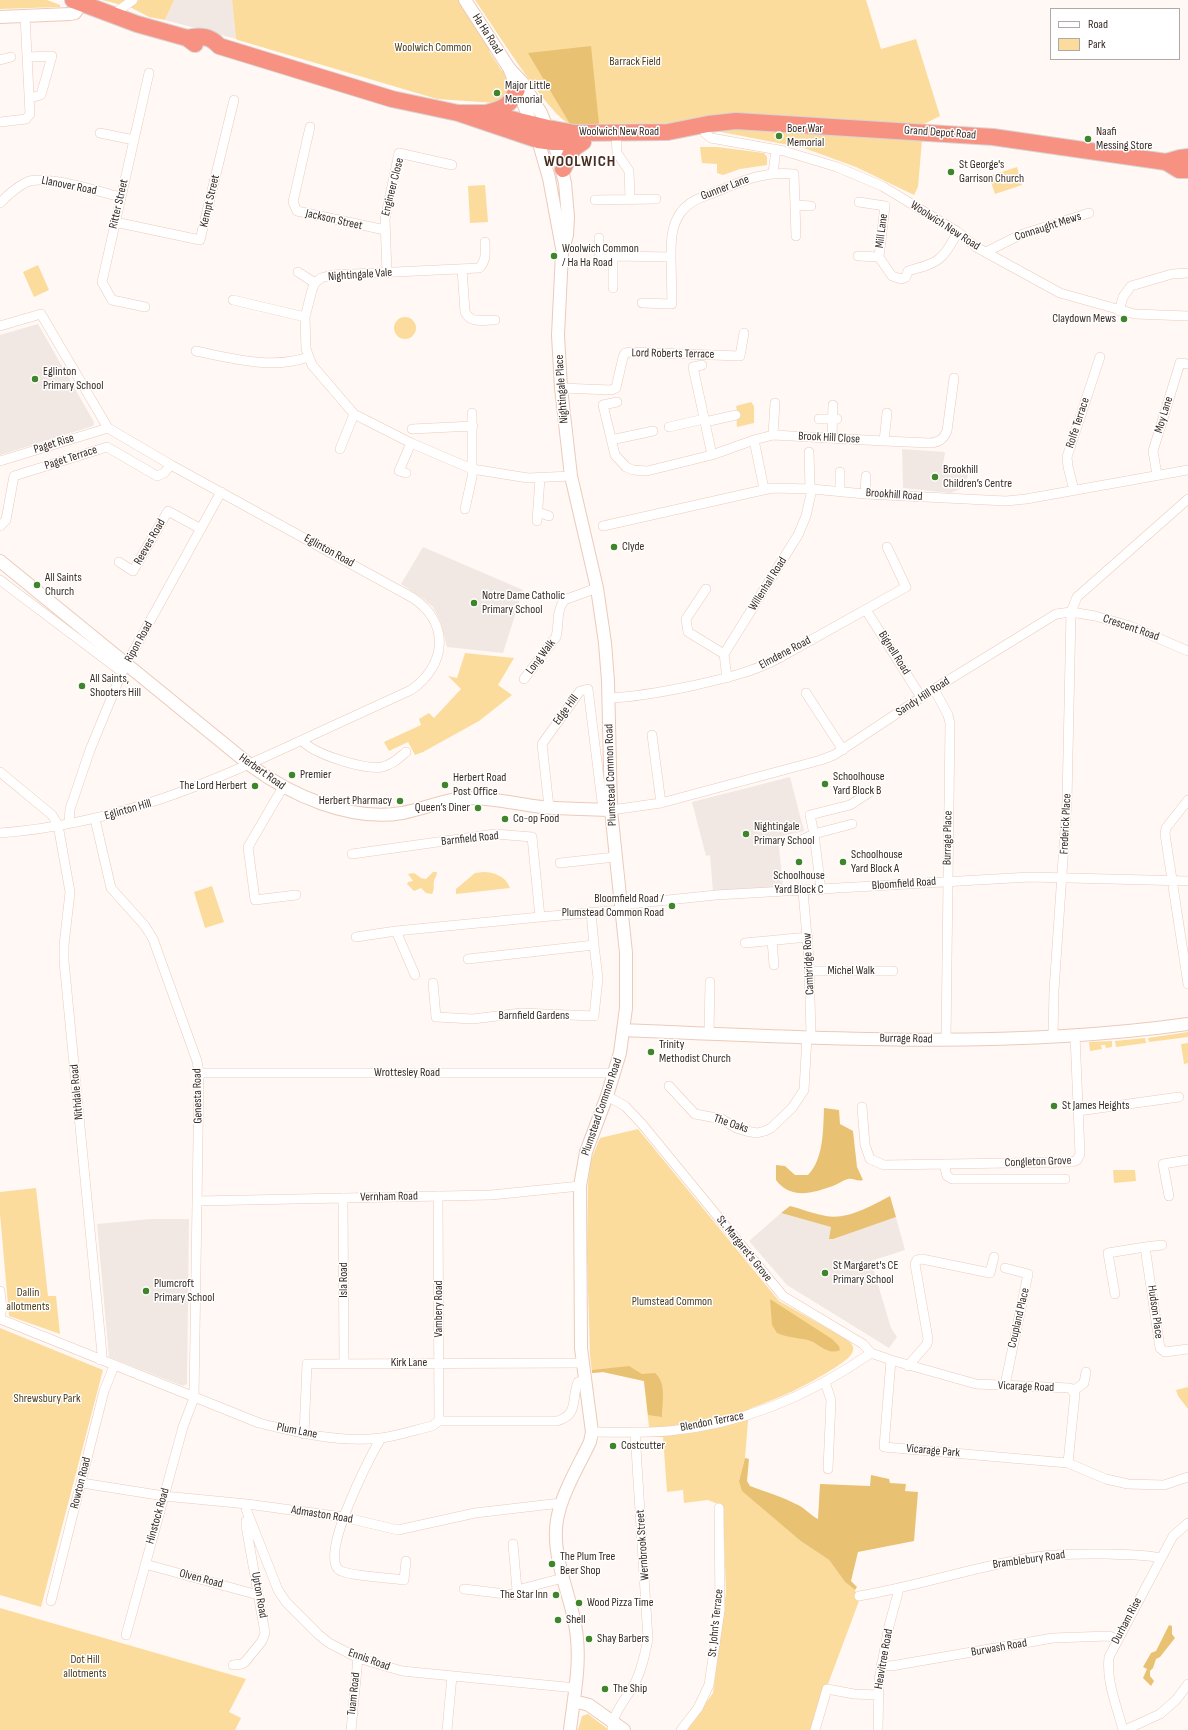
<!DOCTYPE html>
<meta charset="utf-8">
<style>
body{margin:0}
#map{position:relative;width:1188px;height:1730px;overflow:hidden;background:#fff8f4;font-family:"Sofia Sans Condensed",sans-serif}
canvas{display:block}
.legend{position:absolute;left:1050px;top:8px;width:130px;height:52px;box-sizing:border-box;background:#fff;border:1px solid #afaaa7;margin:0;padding:5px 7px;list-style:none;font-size:12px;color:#372a24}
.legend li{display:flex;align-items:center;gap:8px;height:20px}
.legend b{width:20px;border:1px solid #afaaa7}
</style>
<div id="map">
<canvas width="1188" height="1730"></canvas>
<ul class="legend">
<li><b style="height:5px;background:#fff"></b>Road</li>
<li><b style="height:11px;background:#fbdc9d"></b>Park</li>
</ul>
</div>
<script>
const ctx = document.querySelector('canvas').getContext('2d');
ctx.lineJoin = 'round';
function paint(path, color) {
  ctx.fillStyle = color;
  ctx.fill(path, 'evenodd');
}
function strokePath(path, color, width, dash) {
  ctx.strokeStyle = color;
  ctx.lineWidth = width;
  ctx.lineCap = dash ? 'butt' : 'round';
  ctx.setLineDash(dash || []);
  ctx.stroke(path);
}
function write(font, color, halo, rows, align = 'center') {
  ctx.font = font + ' "Sofia Sans Condensed",sans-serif';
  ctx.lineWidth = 3;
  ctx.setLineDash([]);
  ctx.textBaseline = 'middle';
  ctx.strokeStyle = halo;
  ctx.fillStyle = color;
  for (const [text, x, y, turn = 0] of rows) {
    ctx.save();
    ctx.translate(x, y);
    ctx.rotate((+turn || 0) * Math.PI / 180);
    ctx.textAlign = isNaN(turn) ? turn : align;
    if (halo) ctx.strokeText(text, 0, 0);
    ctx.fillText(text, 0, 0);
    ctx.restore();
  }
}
paint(new Path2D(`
 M174,0H232L236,39L165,20Z
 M38,324L94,422L93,426L0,455V335Z
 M902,449L945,452L943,465L969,467L966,487L950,493L903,488Z
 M423,547L523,590L503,653L447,647L441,623L433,607L424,599L401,584Z
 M790,777L804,831L778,837L783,888L713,892L710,855L706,856L692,802Z
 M781,1213L832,1227L830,1239L896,1217L905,1250L871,1261L891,1328L897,1337L889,1348L787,1285L749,1241Z
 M150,1219H189L187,1384L183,1386L109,1357L97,1224Z`), '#f1e8e4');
paint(new Path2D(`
 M0,0H47L60,5V7L0,9Z
 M102,0H174L165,20L149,17L130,7Z
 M232,0H459L491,49L489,51L502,71L504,70C510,84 511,87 504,100L495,103L437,99L238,40L236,39Z
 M475,0H866L881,49L916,39L940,116L918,127L686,123L570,124C549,116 492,24 475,0Z
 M735,129L922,140L918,187L914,195L856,167L804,148L716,131Z
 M700,147H717L764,153L767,157V165L740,169L723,175L717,173V164L702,163Z
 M1017,167L1022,185L995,194L989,176Z
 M485,185L488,222L470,223L468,186Z
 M38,265L49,290L34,297L23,272Z
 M394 328a11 11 0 1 1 22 0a11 11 0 1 1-22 0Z
 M751,402L754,406V423L737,427C736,419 738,414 736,406Z
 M465,653L514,658L498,685L512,695L479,721L423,752L415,755L408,742L389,751L384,742L421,725L419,719L429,713L434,718L461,689L448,676L457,678Z
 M433,872H437C437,876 435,877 434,881C433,886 435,888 432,894L426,893L421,888L414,891L407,884L408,882L413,881L408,874L414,873L421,878L426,879Z
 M484,872C495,872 506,877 510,888L456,894V889L475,873Z
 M212,886L224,922L205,928L194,892Z
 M1188,1032V1037L1149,1042L1148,1038Z
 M1145,1038L1146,1043L1116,1047L1115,1041Z
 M1112,1041V1047L1106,1048L1105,1045H1101L1102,1049L1090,1051L1089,1042Z
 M1188,1043V1063L1184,1064L1181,1044Z
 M638,1129L779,1301L845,1338C850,1342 856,1346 852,1353C849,1359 841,1363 836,1367C806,1386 782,1397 749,1409L745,1458L739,1481L802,1542L829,1560L845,1582L855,1590L859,1601L828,1684L824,1689L812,1730H686L713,1693L726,1592L723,1506L708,1500L684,1503L683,1490L667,1492L663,1437H650L644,1381L603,1372L592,1373L590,1355L587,1254L588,1184L591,1160L600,1138Z
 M1113,1170H1135L1136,1181L1114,1183Z
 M36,1188L48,1296H56L60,1334L9,1316L0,1214V1192Z
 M0,1328L103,1370L41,1607L0,1595Z
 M1188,1387V1409L1178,1396L1176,1390Z
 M0,1608L246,1679L229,1712L241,1718L235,1730H0Z
 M588,1714L609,1730H578L582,1716Z`), '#fbdc9d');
paint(new Path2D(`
 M591,46L599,124H570L528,53Z
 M824,1108L839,1110L840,1124L853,1131L857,1167L863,1180C857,1182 853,1178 848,1179C843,1180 838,1184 833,1186C813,1193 791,1200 776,1180V1165L785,1166L795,1175H808C824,1158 823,1130 824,1108Z
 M890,1196L896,1217L833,1239H829L831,1227L781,1213L790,1206C802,1209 814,1214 826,1216C847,1220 871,1206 890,1196Z
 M770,1299L832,1339L839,1346L840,1350C827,1356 819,1343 808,1340C799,1338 785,1337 777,1333L772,1325Z
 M629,1366L642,1374L655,1373C667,1383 662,1403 662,1417L648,1415L644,1381L603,1372L592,1373V1370Z
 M745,1458L749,1459L747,1481L750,1486C766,1492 783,1497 798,1505C806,1509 810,1515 818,1519L820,1484L870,1486L871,1475L889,1479L890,1483L906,1484L905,1491L918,1492L914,1541L858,1552L851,1581L857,1587L855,1590L845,1582L829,1560L802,1542L742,1491L739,1481Z
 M1169,1625L1172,1626V1634L1175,1638L1160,1657L1156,1659L1153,1668L1150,1671V1676L1154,1681L1151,1686L1143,1678L1147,1669L1143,1667L1151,1653L1156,1651Z`), '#e8c272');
const street = new Path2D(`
 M117,17L119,10L133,0
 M28,57L52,56L41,95L30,98
 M0,60L11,57
 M0,122L26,119L30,114L25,16
 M702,126L705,133L711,138L784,151L837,167L882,186L958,232L976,247L1060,293L1135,314L1188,316
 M310,127L293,202L297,211L385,230
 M100,133L134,140
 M616,133L617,153L629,171L630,199
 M773,173L776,149
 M595,200L656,199
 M859,202L885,206L879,257L892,276L901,279L906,277L908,271C941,262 941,261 958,232
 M0,203C8,195 16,187 27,182C45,174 100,192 121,197
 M796,205L811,206
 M115,222L200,240L234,100
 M599,238V256H613
 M485,242C485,251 487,261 479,268L332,275L321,278L315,283L312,290L305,317L306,349L312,365L354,414L411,443L472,469L528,478L571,476
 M986,252L1020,235L1089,213
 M858,256L879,257
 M671,257C671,241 671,226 681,212C692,198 707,196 723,189C746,179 768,171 794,174L796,236
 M462,269L465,312C471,324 483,320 495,320
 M298,272L315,283
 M387,273L385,219L399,153L452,165
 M613,288V256L671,257L672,304L642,303
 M233,300L305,317
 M145,307L112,300L102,282L149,73
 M1119,311L1123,297L1131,286L1172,274L1188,273
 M0,326L41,314L108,428L171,465L413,598C450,623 447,665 411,690C379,705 347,719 315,734C210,783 118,824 0,833
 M196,351C230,358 273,370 308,357
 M702,365L693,367L712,455
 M561,388L611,390L616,388L623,357L625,353L629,352L740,356L744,333
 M617,402L603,405L615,455L626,467L633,470L647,471L712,455L754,440
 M819,419H837
 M705,422L736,415
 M669,427L704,419
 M412,429L473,426
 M773,435L775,403
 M832,438L833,405
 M611,440L653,431
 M884,441L930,443C939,442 943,440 947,431L954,378
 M340,449L354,414
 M809,452L810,488
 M0,461L108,428
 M406,473L399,471L411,443
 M1157,475L1153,451L1180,363L1188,364
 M764,489L754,440L773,435L884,441L887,413
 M1074,490L1068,467L1067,457L1100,357
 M840,491V472
 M865,494L866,476
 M465,509L472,477V413
 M538,512L549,516
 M537,521L540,478
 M0,526L6,520L14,476L107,447L157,476L164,473L171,465
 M603,526L772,488L812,489L865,494L1006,501L1026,499L1188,470
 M119,562L133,571L168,511L201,529
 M0,580L122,672
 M706,589L686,619L688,632L724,654
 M866,610L921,697
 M727,678L724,654L798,535L806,516L812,489
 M524,679L556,637C560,622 555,615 564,600L597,588
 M934,689L948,715L950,723L946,1040
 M806,693L843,750
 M608,698C637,697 663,692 691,686C722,679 751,673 779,658L906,587L887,547
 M652,735L661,803
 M302,740C312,754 365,770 382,767C392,765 399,758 406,752
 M0,772L52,815L58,825L70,892L64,945V961L102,1354L100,1360
 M283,787L248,847L255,900L296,895
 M1188,800L1166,828L1165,834L1188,984
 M549,807L542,744L580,691L588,689L603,810
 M611,810L661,803L821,760L834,755L934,689L1056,614L1071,612L1095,616L1130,626L1188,651
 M95,819L111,888L145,926L153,939L197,1061L199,1073L194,1398L183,1427L126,1635
 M69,823L70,809L90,750L122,672L221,492
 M852,824L814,834L810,815L850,805L870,792
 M801,840L814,834L821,890
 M352,854L495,834L532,837L540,917L621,910
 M560,863L615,857
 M803,891L809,960L811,1036
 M620,905L716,895L1030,877L1188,881
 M396,931L415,975
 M356,937L396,931L540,917
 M772,940L774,965
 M745,943L808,937
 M468,959L594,945L591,912
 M810,971H893
 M433,983L436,1017L473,1019L521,1013L594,1016L598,978L594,945
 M709,1034L710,982
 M1053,1036L1054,990L1067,801L1071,612L1077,597L1188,499
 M199,1073H615
 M669,1086L695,1114L722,1119L736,1128L746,1131L757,1133L765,1131L771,1128L792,1108L804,1090L807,1036
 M607,1096L625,1106L642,1124L783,1296L863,1344L871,1353L891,1360L976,1384L1070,1388L1075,1394L1068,1463
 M862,1107L865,1145L870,1159L884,1165L1072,1162L1077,1160L1080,1154L1075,1035
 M1078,1111L1179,1097
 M944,1164L947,1176L952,1179H1065
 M438,1196L439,1421
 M1169,1196L1163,1164L1188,1160
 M343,1198L344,1363
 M197,1201L491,1195L580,1186
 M1145,1247L1162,1245
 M1005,1268L1028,1274L1005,1385
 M0,1291L2,1309L0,1316
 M1115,1294L1108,1253L1145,1247L1160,1348L1165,1352L1188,1349
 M0,1319L259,1423C299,1433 340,1443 381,1438C398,1436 415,1430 432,1426L439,1421H557C579,1415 571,1399 578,1382L584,1380
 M891,1360L884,1447L1068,1463L1106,1479L1128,1484L1164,1485L1188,1477
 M908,1366L927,1344L928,1339L915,1264L917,1260L922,1259L990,1273L994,1257
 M825,1382L831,1400L828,1469
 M1073,1391L1084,1383L1086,1372
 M592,1432C618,1432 643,1433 669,1431C742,1424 811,1395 871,1353
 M304,1434L307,1364L582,1363
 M381,1438C370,1457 321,1551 338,1569C344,1576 392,1578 404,1580L406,1561
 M82,1483L164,1496L247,1504L343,1517L398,1530L475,1513L561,1503
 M247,1504L246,1509L250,1519L278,1590L286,1602L319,1635L329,1643L358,1658L402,1671L576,1688
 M513,1544L517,1590
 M145,1564L258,1595
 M464,1589L514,1595L517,1590L563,1578
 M859,1596C919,1586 976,1566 1035,1557C1060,1553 1084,1554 1109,1554C1126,1555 1144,1554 1160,1558
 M51,1601L104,1391L114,1366
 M233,1665L242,1664L245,1662L262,1641L265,1633L246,1526V1521L250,1519
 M881,1665L891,1666L1053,1638L1109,1636L1117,1639
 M351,1730L358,1658
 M447,1730L452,1676
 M612,1730C612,1713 627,1698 635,1683C642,1669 645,1654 648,1639L635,1432
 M681,1730L698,1708L709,1685L720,1610L719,1508
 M815,1730L827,1689L854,1694L878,1695
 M878,1730L879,1680L889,1626L899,1589
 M1123,1730C1117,1706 1106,1682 1109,1657L1173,1536L1188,1523
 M1125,1730L1160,1714L1176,1700L1188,1684`);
const secondary = new Path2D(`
 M465,0L509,68L538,140L549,178L562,248
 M0,17L70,14L75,13L81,4
 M509,68L522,82L541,113L558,155L565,183L568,217L567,235L562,253L558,335L561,388L571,476L597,588L605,643L608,681L611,810L626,953V1008L620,1053L607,1096L586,1152L580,1186L581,1348L592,1432L590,1442C579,1465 561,1495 557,1520C551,1555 569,1591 575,1624C582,1660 574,1695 570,1730
 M0,561L250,765C290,795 351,822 402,813C423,809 443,800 464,798C490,797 516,804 542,807C565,809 588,809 611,810
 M624,1030C811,1038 1002,1050 1188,1024
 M574,1701L589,1705L624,1730`);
const highway = new Path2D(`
 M73,0L137,24L187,38L195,44
 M187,38C199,35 211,36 219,46L392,99L458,113L538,140L553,142H583
 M458,113H486L548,128L575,133L668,132L708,124L736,121L993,137L1166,162L1179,170H1188
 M486,113C502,109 512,105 517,89
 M1166,162L1180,158L1188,157
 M563,169L573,149L583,142`);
strokePath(street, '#eccab9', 10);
strokePath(secondary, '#eccab9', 14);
strokePath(highway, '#d7d4d3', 18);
strokePath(street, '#fff', 9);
strokePath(secondary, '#fff', 12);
strokePath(highway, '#f79282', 16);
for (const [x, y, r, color] of [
 [497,93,4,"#3e852b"],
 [779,136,4,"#3e852b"],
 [1088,139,4,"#3e852b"],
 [951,172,4,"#3e852b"],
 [554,256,4,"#3e852b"],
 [1124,319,4,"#3e852b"],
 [35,379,4,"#3e852b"],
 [935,477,4,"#3e852b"],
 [614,547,4,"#3e852b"],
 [37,585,4,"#3e852b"],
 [474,603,4,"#3e852b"],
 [82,686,4,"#3e852b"],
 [292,775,4,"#3e852b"],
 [825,784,4,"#3e852b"],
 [445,785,4,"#3e852b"],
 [255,786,4,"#3e852b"],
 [400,801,4,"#3e852b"],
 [478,808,4,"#3e852b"],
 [505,819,4,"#3e852b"],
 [746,834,4,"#3e852b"],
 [799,862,4,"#3e852b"],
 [843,862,4,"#3e852b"],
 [672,906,4,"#3e852b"],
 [651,1052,4,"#3e852b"],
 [1054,1106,4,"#3e852b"],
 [825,1273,4,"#3e852b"],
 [146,1291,4,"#3e852b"],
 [613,1446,4,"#3e852b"],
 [552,1564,4,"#3e852b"],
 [556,1595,4,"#3e852b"],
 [579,1603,4,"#3e852b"],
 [558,1620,4,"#3e852b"],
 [589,1639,4,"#3e852b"],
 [605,1689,4,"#3e852b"]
]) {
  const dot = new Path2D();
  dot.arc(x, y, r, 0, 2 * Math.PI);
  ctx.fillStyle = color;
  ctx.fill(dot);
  strokePath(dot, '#fff', 1.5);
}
write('12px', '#372a24', '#fff', [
 ["Ha Ha Road",487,34,57],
 ["Woolwich New Road",619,132],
 ["Grand Depot Road",940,133,4],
 ["Llanover Road",69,186,11],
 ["Engineer Close",393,187,-76],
 ["Gunner Lane",725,188,-21],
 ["Kempt Street",210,201,-77],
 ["Ritter Street",119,204,-77],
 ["Jackson Street",334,220,13],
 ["Woolwich New Road",945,226,33],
 ["Connaught Mews",1048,227,-18],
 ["Mill Lane",882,231,-83],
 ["Nightingale Vale",360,275,-4],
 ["Lord Roberts Terrace",673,354,1],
 ["Nightingale Place",562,389,-94],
 ["Moy Lane",1164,415,-73],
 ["Rolfe Terrace",1078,423,-72],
 ["Brook Hill Close",829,438,3],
 ["Paget Rise",54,444,-17],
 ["Paget Terrace",71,458,-18],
 ["Brookhill Road",894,495,4],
 ["Reeves Road",150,542,-60],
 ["Eglinton Road",329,551,29],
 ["Willenhall Road",768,584,-58],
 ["Crescent Road",1131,628,19],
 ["Ripon Road",139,642,-61],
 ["Elmdene Road",785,653,-28],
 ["Bignell Road",894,653,58],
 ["Long Walk",541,657,-53],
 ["Sandy Hill Road",923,697,-33],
 ["Edge Hill",566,710,-54],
 ["Herbert Road",262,772,35],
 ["Plumstead Common Road",611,775,-92],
 ["Eglinton Hill",128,810,-16],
 ["Frederick Place",1066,824,-87],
 ["Burrage Place",948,838,-89],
 ["Barnfield Road",470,839,-6],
 ["Bloomfield Road",904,884,-4],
 ["Cambridge Row",809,964,-93],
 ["Michel Walk",851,971],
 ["Barnfield Gardens",534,1016],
 ["Burrage Road",906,1039,1],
 ["Wrottesley Road",407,1073],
 ["Nithdale Road",77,1092,-95],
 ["Genesta Road",198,1096,-91],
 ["Plumstead Common Road",602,1107,-71],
 ["The Oaks",731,1124,19],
 ["Congleton Grove",1038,1162,-2],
 ["Vernham Road",389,1197,-1],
 ["St. Margaret's Grove",744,1249,51],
 ["Isla Road",344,1280,-90],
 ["Vambery Road",439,1309,-90],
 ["Hudson Place",1155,1312,82],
 ["Coupland Place",1019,1318,-77],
 ["Kirk Lane",409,1363],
 ["Vicarage Road",1026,1387,2],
 ["Blendon Terrace",712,1422,-11],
 ["Plum Lane",297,1431,11],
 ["Vicarage Park",933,1451,5],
 ["Rowton Road",81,1483,-76],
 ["Admaston Road",322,1515,9],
 ["Hinstock Road",158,1516,-74],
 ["Wernbrook Street",643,1545,-94],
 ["Bramblebury Road",1029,1560,-8],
 ["Olven Road",201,1579,15],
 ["Upton Road",259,1595,80],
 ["Durham Rise",1127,1621,-62],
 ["St. John's Terrace",716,1623,-84],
 ["Burwash Road",999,1648,-10],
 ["Heavitree Road",884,1659,-80],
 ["Ennis Road",369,1660,20],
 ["Tuam Road",354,1694,-84]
]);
write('12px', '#4b3b18', '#fff', [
 ["Woolwich Common",433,48],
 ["Barrack Field",635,62],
 ["Dallin",28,1293],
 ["allotments",28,1307],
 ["Plumstead Common",672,1302],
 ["Shrewsbury Park",47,1399],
 ["Dot Hill",85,1660],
 ["allotments",85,1674]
]);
write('12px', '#372a24', '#fff', [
 ["Major Little",505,86],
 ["Memorial",505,100],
 ["Boer War",787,129],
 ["Memorial",787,143],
 ["Naafi",1096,132],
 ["Messing Store",1096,146],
 ["St George's",959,165],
 ["Garrison Church",959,179],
 ["Woolwich Common",562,249],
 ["/ Ha Ha Road",562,263],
 ["Claydown Mews",1116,319,"right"],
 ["Eglinton",43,372],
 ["Primary School",43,386],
 ["Brookhill",943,470],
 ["Children’s Centre",943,484],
 ["Clyde",622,547],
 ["All Saints",45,578],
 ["Church",45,592],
 ["Notre Dame Catholic",482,596],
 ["Primary School",482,610],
 ["All Saints,",90,679],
 ["Shooters Hill",90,693],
 ["Premier",300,775],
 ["Schoolhouse",833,777],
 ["Yard Block B",833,791],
 ["Herbert Road",453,778],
 ["Post Office",453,792],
 ["The Lord Herbert",247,786,"right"],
 ["Herbert Pharmacy",392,801,"right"],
 ["Queen’s Diner",470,808,"right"],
 ["Co-op Food",513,819],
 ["Nightingale",754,827],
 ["Primary School",754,841],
 ["Schoolhouse",851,855],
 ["Yard Block A",851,869],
 ["Schoolhouse",799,876,"center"],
 ["Yard Block C",799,890,"center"],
 ["Bloomfield Road /",664,899,"right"],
 ["Plumstead Common Road",664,913,"right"],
 ["Trinity",659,1045],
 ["Methodist Church",659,1059],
 ["St James Heights",1062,1106],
 ["St Margaret's CE",833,1266],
 ["Primary School",833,1280],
 ["Plumcroft",154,1284],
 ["Primary School",154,1298],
 ["Costcutter",621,1446],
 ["The Plum Tree",560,1557],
 ["Beer Shop",560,1571],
 ["The Star Inn",548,1595,"right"],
 ["Wood Pizza Time",587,1603],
 ["Shell",566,1620],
 ["Shay Barbers",597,1639],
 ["The Ship",613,1689]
], 'left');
ctx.letterSpacing = '1px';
write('bold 16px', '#472d1f', '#fff', [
 ["WOOLWICH",580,162]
]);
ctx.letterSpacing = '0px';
</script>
